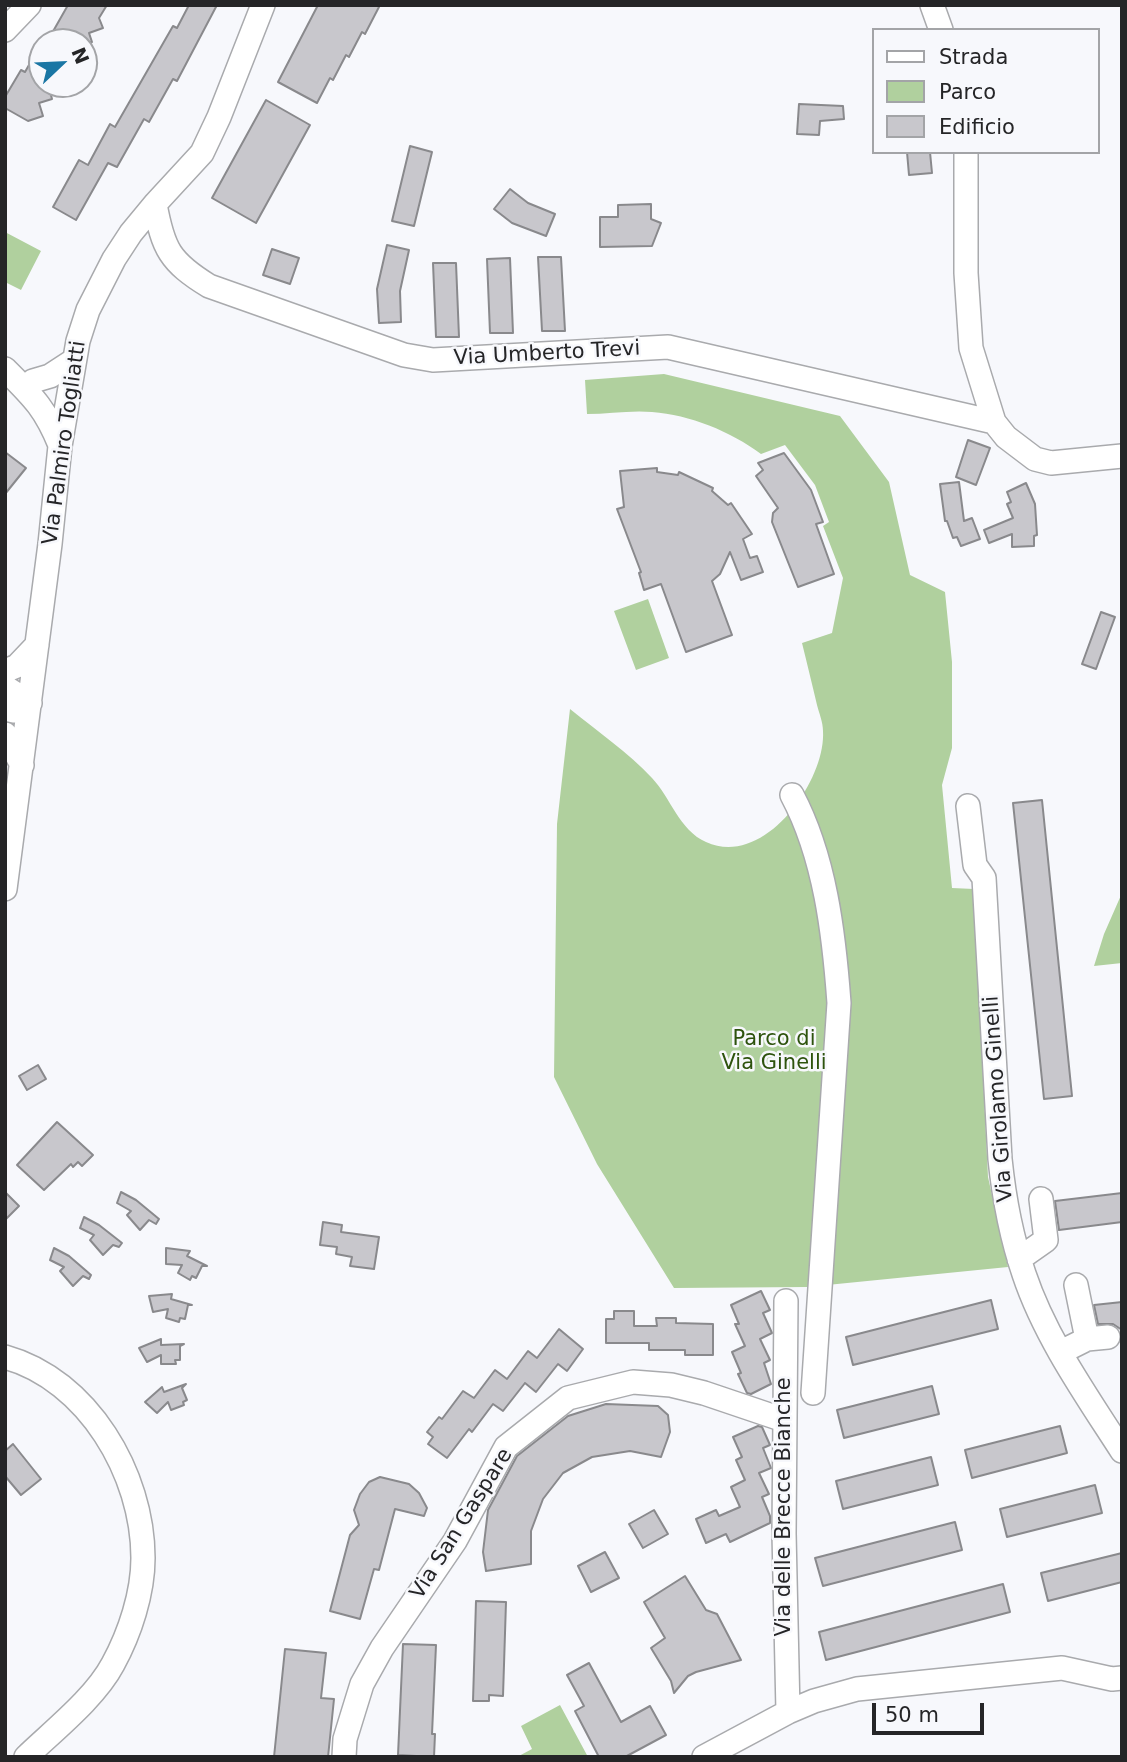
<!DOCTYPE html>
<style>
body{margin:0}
#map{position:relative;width:1127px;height:1762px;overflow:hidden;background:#f7f8fc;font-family:"DejaVu Sans",sans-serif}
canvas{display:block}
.frame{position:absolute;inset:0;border:7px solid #252527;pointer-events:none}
.legend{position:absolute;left:872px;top:28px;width:228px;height:126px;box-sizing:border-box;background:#f7f8fc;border:2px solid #a3a4a7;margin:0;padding:9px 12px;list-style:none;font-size:21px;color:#252527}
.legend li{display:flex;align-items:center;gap:14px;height:35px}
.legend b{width:35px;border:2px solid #a3a4a7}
.north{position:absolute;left:28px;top:28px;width:70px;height:70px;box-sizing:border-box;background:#f7f8fc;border:2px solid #a3a4a7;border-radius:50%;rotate:67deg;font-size:19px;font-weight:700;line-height:28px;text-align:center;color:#252527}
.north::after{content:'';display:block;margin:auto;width:24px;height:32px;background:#1a76a4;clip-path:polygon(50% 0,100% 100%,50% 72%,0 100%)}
.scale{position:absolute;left:872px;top:1703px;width:112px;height:32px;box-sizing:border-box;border:4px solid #252527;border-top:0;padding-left:9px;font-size:21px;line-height:24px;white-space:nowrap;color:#252527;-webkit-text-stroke:5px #f7f8fc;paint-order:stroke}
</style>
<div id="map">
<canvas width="1127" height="1762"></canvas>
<div class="frame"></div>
<ul class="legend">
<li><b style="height:9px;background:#fff"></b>Strada</li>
<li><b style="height:19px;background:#b0d09e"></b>Parco</li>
<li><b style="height:19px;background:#c8c7cc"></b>Edificio</li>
</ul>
<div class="north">N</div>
<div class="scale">50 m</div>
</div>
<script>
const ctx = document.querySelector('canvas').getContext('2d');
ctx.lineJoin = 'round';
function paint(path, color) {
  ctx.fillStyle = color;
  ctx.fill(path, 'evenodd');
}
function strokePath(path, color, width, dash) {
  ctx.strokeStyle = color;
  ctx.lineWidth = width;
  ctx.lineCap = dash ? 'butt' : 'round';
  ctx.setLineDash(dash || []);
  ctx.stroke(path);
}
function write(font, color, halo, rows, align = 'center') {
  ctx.font = font + ' "DejaVu Sans",sans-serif';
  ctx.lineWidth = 5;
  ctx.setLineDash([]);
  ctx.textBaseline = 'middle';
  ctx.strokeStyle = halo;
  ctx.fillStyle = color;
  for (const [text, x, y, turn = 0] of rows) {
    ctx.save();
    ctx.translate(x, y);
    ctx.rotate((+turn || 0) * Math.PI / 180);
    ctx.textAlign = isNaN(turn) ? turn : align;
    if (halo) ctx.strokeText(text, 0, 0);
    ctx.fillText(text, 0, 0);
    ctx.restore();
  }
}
paint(new Path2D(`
 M5,232L41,251L21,290L5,282Z
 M664,374L840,416L889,482L910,575L945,592L952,662V748L942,785L952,888L974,889L988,1177L1008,1267L807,1287L674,1288L597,1164L554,1077L557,824L570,709C597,731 629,753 652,778C671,798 679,830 706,842C764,869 826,781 823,731C823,722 819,713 817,705C812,684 807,663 802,643L832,633L843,578L823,526L829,522L815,485L785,445L761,454C730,431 690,415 652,412C631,410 608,414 587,414L585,380Z
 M648,599L669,658L636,670L614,611Z
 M1122,893V963L1094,966L1104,934Z
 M560,1705L588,1757H517L532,1749L521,1726Z`), '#b0d09e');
const building = new Path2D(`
 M68,5H107L99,18L103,28L89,33L92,42H47Z
 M189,5H217L177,81L173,79L149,122L144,119L117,167L108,163L76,220L53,207L79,160L88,165L110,124L115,127L173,26L177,28Z
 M318,5H380L365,34L362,32L349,57L346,55L333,80L330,78L317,103L278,82Z
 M42,42V84H48L52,99L39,103L43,116L28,121L5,108V97L21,70L25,72Z
 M266,100L310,125L256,223L212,198Z
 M799,104L843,106L844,119L820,121L819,135L797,134Z
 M410,146L432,152L414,226L392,221Z
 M907,152H930L932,173L909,175Z
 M510,189L528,203L555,214L546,236L512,223L494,209Z
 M651,204V219L661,223L652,246L600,247V217H618V205Z
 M387,245L409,250L400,291L401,322L379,323L377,289Z
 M272,249L299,258L290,284L263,275Z
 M538,257H561L565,331H542Z
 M510,258L513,333H490L487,259Z
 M433,263H456L459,337H436Z
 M968,440L990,448L976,485L956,477Z
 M5,452L26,468L5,494Z
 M784,453L811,490L823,522L816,524L834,574L798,587L772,522L773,513L778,508L756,476L763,470L758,463Z
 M657,468V472L678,475L679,472L713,488L712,491L728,505L731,503L752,534L743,539L750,558L757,556L763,572L741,580L730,552L720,574L712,581L732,635L686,652L661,584L644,590L639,573L641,572L617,509L624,507L620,471Z
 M959,482L964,521L972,518L980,539L961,546L957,537L953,538L947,521H945L940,484Z
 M1026,483L1035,504L1037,535L1034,536V546L1012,547V534L989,543L984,530L1013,518L1007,504L1011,502L1007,492Z
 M1101,612L1115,617L1096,669L1082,664Z
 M1042,800L1072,1096L1044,1099L1013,803Z
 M38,1065L46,1079L27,1090L19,1076Z
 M57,1122L93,1155L82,1166L78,1162L73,1167L71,1164L44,1190L17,1165Z
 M5,1192L19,1206L5,1220Z
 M121,1192L136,1200L159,1219L156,1224L149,1220L140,1230L127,1215L131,1211L117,1203Z
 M1122,1193V1222L1059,1230L1055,1201Z
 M84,1217L99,1225L122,1243L119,1247L113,1245L103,1255L90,1240L94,1235L80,1228Z
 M323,1222L342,1225L341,1232L379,1237L374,1269L350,1266L352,1257L336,1254L337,1247L320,1245Z
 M54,1248L69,1256L91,1275L89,1279L83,1276L73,1286L60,1271L64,1267L50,1260Z
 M166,1248L190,1251L187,1256L207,1266H202L196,1278L192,1276L190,1280L178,1273L182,1265L166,1264Z
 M761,1291L770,1310L763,1313L772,1333L760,1339L770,1360L764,1363L771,1384L751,1394L747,1393L738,1374L741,1373L732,1352L745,1346L735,1324H739L731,1305Z
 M172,1294L171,1299L192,1305H188L185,1319L180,1318L179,1322L166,1318L168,1309L153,1312L149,1296Z
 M991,1300L998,1329L853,1365L846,1337Z
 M1122,1302V1330L1113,1324H1098L1094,1305Z
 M614,1311H634V1326H657L656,1318H676V1323L713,1324V1355H685V1350H649V1343H606V1319H614Z
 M559,1329L583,1349L567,1371L558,1364L536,1392L525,1383L503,1411L493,1404L472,1432L469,1429L447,1458L428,1444L433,1437L427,1432L439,1417L442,1419L463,1391L474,1398L495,1370L507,1379L528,1351L537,1358Z
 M161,1339V1345L184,1344L180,1346V1360H175L176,1364H161V1355L147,1362L139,1348Z
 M186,1384L182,1388L187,1400L183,1402L184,1405L171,1410L168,1402L157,1413L145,1402L162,1387L164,1392Z
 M932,1386L939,1414L844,1438L837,1410Z
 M606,1404L658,1406L668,1415L670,1432L661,1457L630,1451L592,1457L563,1473L543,1499L531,1531V1564L486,1571L483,1552L488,1510L517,1456L568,1416Z
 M758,1426L762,1427L770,1445L763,1448L771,1468L759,1473L769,1494L762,1497L770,1516V1523L730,1542L726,1534L706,1543L696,1519L716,1510L719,1516L740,1507L731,1487L745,1480L736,1460L742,1457L733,1437Z
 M1060,1426L1067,1453L972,1478L965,1450Z
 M13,1444L41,1479L21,1495L5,1476V1451Z
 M931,1457L938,1485L843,1509L836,1481Z
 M380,1477L409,1484L419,1493L427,1508L424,1516L395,1509L379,1570L374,1569L360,1619L330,1611L350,1535L359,1525L354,1510L360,1494L369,1482Z
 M1095,1485L1102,1513L1007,1537L1000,1509Z
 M654,1510L668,1534L643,1548L629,1524Z
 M955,1522L962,1550L823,1586L815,1558Z
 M605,1552L619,1578L591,1592L578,1566Z
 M1122,1553V1582L1048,1601L1041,1573Z
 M685,1576L706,1610L717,1614L741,1660L696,1672L688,1676L674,1693L671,1681L651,1648L665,1638L644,1602Z
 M1003,1584L1010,1612L826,1660L819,1632Z
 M476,1601L506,1602L503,1696L489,1695V1701H473Z
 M403,1644L436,1645L432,1734H435L434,1757L398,1755Z
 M285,1649L326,1653L321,1698L334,1699L328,1757H274Z
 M589,1663L621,1722L650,1706L666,1735L625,1757H599L575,1711L584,1706L567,1675Z`);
paint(building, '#c8c7cc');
strokePath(building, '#89898c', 2);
const minor = new Path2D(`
 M932,5L941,30
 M5,30L29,5
 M966,152V273L971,348L994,422L1006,437L1035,459L1051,463L1122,456
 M155,204C163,249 170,262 209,286L404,355L433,360L668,347L994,422
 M5,369C33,397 45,408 60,445
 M33,381L50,376L73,361
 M5,671L17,666L37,645
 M5,687L30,703
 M5,709L14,711L30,703
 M5,734L22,765
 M792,795C825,857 834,934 839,1003L813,1393
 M968,806L975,865L984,878L1000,1159C1004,1198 1011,1236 1024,1274C1045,1337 1086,1395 1122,1451
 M5,889L50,544L60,446L78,341L88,310L114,259L131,233L155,204L202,153L219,117L263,5
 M1019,1259L1046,1240L1041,1199
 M786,1301L784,1533L788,1712
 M1087,1339L1108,1337
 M1061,1352L1087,1339L1076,1285
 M5,1357C88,1380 143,1474 143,1558C143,1593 130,1633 113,1664C95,1698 54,1730 26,1757
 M344,1757L345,1739L362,1684L382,1648L455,1541L506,1447L568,1398L633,1382L671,1385L704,1393L784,1420
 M704,1757L788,1712L814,1701L857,1689L1062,1668L1112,1679L1122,1678`);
strokePath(minor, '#a9aaad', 26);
strokePath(minor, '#fff', 23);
write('21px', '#252527', '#f7f8fc', [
 ["Via Umberto Trevi",547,354,-3],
 ["Via Palmiro Togliatti",65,443,-82],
 ["Via Girolamo Ginelli",999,1099,-94],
 ["Via delle Brecce Bianche",785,1507,-90],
 ["Via San Gaspare",462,1524,-58]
]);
write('21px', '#2d530d', '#f7f8fc', [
 ["Parco di",774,1040],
 ["Via Ginelli",774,1064]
]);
</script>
